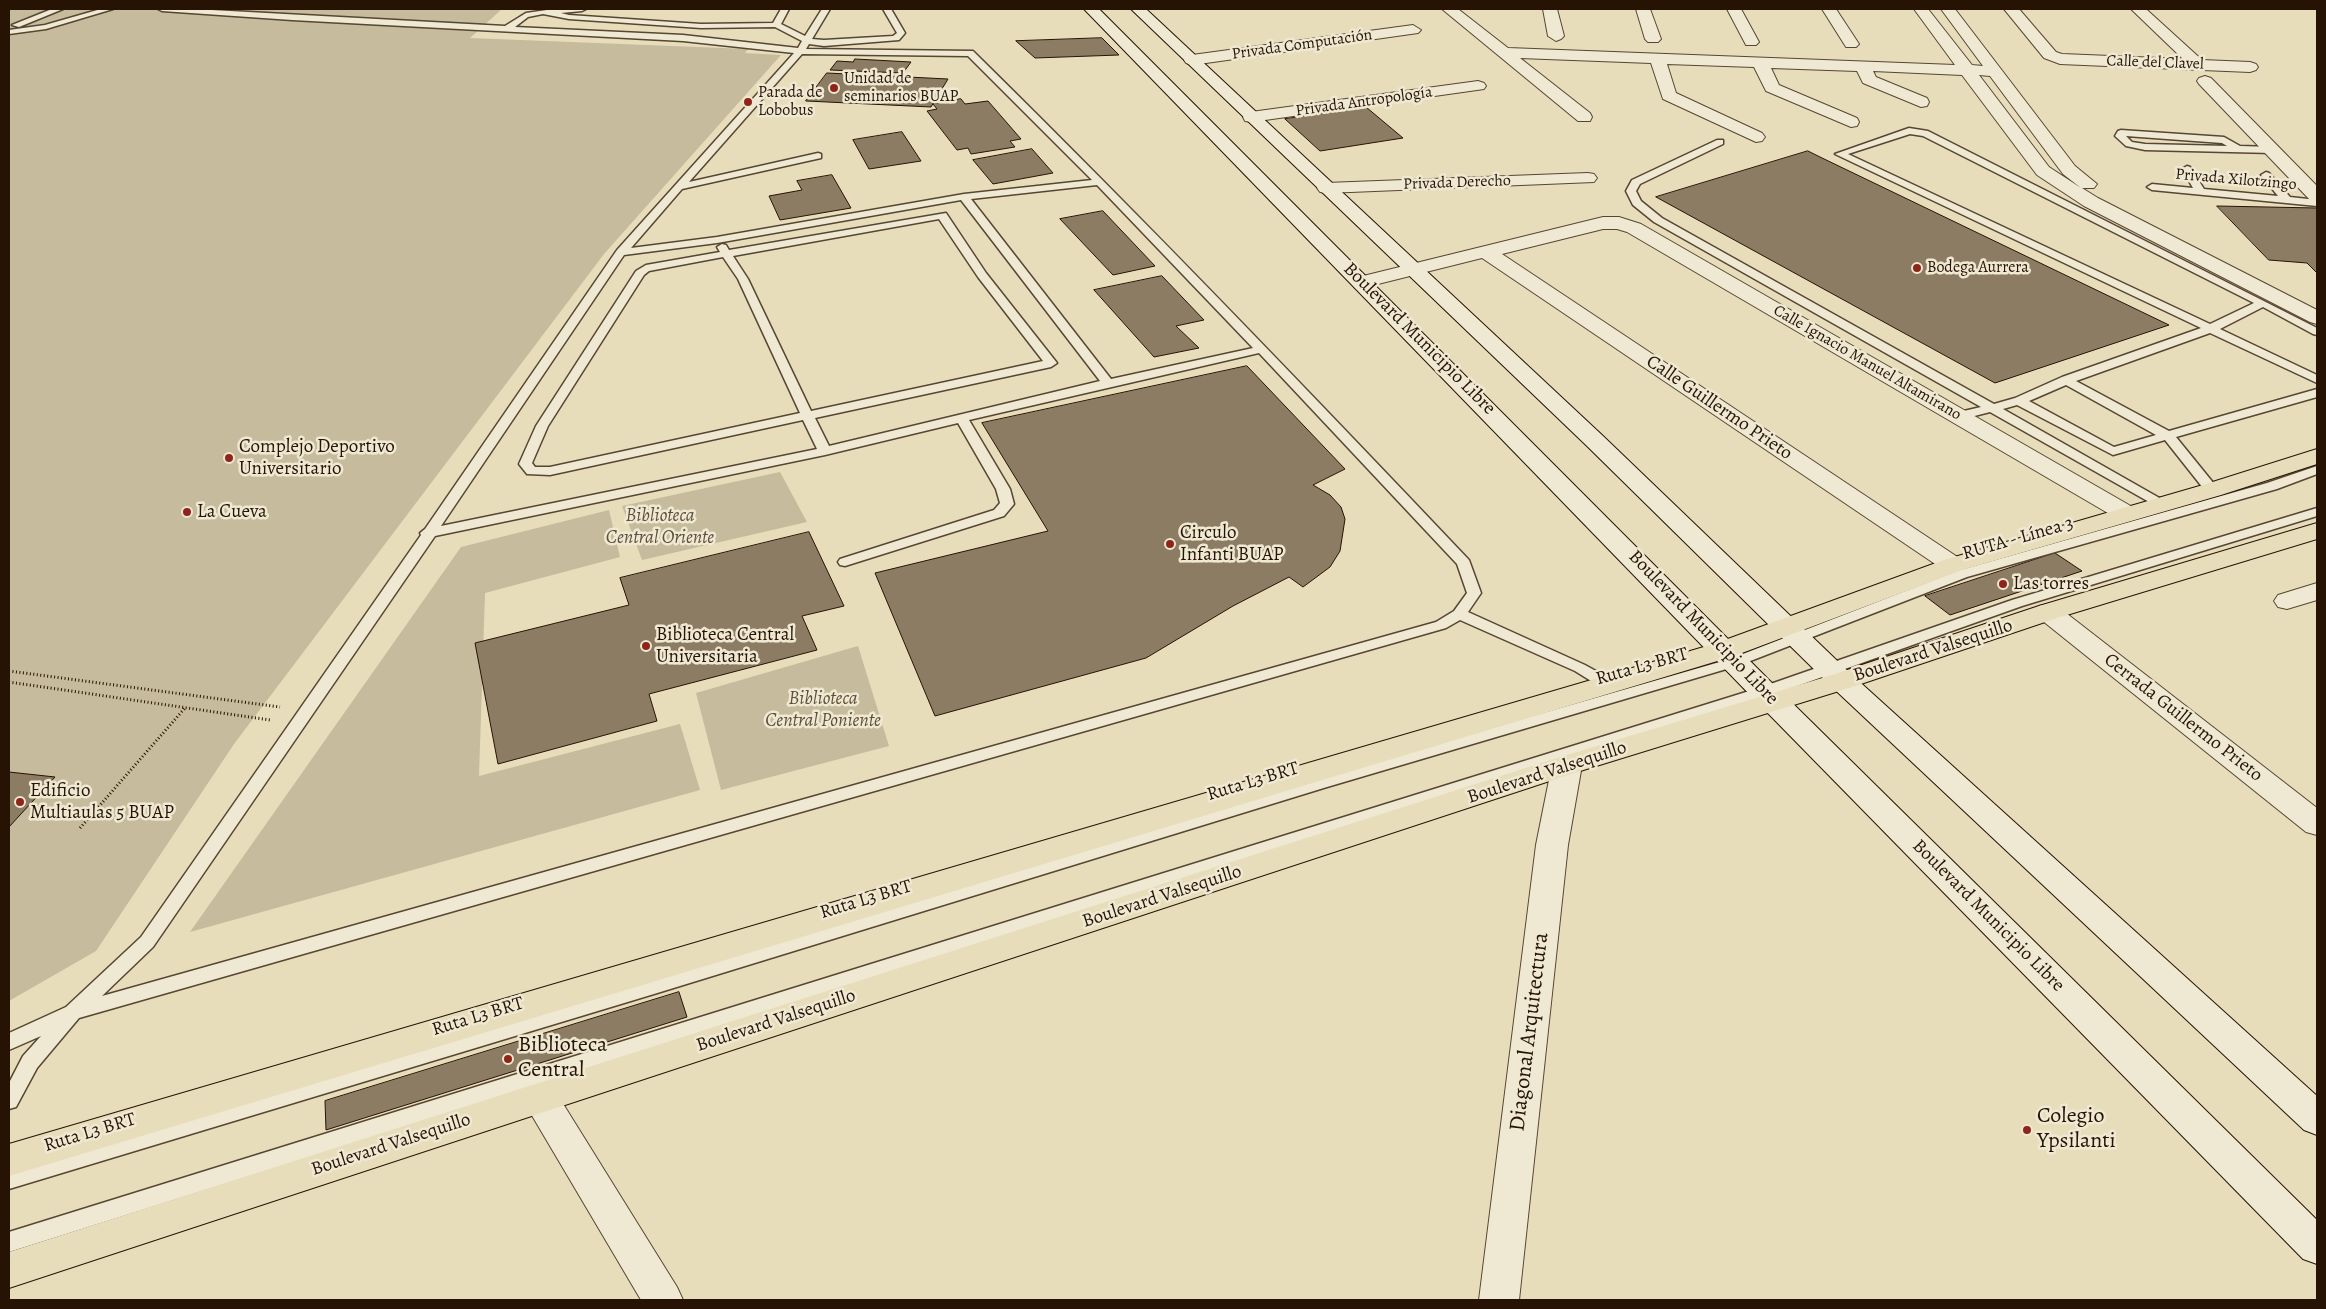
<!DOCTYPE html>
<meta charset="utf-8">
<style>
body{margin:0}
#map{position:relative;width:2326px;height:1309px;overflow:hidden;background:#e7ddbb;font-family:Alegreya,serif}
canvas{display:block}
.frame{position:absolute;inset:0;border:10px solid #271304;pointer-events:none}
</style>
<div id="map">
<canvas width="2326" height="1309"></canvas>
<div class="frame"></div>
</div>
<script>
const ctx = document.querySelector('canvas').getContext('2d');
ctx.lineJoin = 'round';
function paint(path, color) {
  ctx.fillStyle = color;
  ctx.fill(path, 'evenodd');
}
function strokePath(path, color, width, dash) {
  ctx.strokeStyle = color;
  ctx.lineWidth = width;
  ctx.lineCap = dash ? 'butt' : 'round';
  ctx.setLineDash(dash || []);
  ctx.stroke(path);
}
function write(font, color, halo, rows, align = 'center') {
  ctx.font = font + ' Alegreya,serif';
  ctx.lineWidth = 5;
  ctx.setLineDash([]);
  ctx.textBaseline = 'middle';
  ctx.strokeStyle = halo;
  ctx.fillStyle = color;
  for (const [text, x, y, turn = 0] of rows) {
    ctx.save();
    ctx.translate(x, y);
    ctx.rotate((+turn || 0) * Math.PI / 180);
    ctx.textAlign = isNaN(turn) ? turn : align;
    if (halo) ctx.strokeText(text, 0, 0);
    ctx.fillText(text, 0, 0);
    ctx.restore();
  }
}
paint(new Path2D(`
 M9,9H502L470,38L748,49L745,53L781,55L604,254L234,744L96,951L9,1001Z
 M780,472L807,522L642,560L622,506Z
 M609,510L620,557L485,593L479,776L680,724L700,790L190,932L461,547Z
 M858,646L889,746L721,790L696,693Z`), '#c6bb9c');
const building = new Path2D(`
 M1102,38L1119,55L1035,58L1016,41Z
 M855,59L911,62L903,73L830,70L837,61L853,62Z
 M827,73L948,79L931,107L806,101Z
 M961,99L965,104L988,101L1021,139L1010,141L1015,147L971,154L968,148L957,150L927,111L937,109L933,104Z
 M1366,107L1403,138L1320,151L1285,119Z
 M902,132L921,161L869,169L853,140Z
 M1032,149L1053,173L993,184L973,160Z
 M1808,151L1820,157L2169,325L1995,383L1656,197Z
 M832,175L851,208L780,220L769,196L802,190L797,181Z
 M2217,206L2317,208V273L2307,263L2269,260Z
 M1103,211L1155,266L1113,275L1060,219Z
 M1162,276L1204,320L1176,326L1199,348L1154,357L1094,290Z
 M1247,366L1345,469L1313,485L1330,495L1341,507L1345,519L1340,551L1330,567L1303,587L1289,577L1233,606L1146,658L935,716L875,573L1048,531L982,423Z
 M809,532L844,606L802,616L817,650L649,694L657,721L498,764L475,643L629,605L620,578Z
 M2055,553L2082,571L1950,615L1925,596Z
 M9,772L55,777L9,827Z
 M679,992L687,1017L326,1130L325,1101Z`);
paint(building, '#8b7c63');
strokePath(building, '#271304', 1);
const lane = new Path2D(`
 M52,9H63L19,27L12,25Z
 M101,9H113L46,29L9,34V30L45,25Z
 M158,9H193L505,26L526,13L554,9H586L582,11L561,13L569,15L701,24L773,23L781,9H789L781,24L805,36L822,9H830L812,39L824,40L893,36L897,33L883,9H891L905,33L899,40L824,46L809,44L806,49L973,51C1143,218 1305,387 1469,560L1481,593L1468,612L1585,665L1614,681L1617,685L1614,689H1604L1575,671L1460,620L1446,628L79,1018L37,1068L16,1107L9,1109V1083L23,1056L41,1036L9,1050V1033L66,1007L141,937L421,535L420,533L425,529L617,250L794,53L683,41L292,20L162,11ZM543,14L569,19L701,28L775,27L802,41L798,48L683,35L515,27L528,17ZM802,54L968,56L1092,180L964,194L717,237L631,248L682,189L821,158V154L818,153L689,182ZM1097,185L1253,348L1111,379L971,199ZM961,200L1100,381L829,446L815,418L1051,367L1057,363L986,273L946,213L729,250L726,245L722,244L717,247L720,252L646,265L636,271L536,426L519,464L527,474L550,475L803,420L817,449L441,526L624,255L717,243ZM939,219L978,277L1043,361L811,411L748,279L733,256ZM723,257L738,279L800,413L550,467H535L532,463L548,426L644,275L649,271ZM1259,353L1457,564L1467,593L1454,611L1436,622L102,996L153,947L435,536L825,455L958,423L996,489L1000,503L994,510L840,559L838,562L840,565L845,566L1004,516L1014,504L1010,489L969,420Z
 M1909,128L1928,131L2317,328V335L2313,334L2263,307L2220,329L2317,375V383L2210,333L2076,381L2169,431L2317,389V397L2176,437L2219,490L2212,494L2207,493L2165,440L2113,455L2017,405L2003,409L2170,504L2168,507H2158L1990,412L1959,420L1955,419L1953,416L1955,413L1981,407L1654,222L1633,205L1626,191L1632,180L1717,140H1723V144L1640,184L1636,191L1641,201L1662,218L1994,404L2015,398L2062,377L2201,328L1835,154ZM1910,134L1923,136L2254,303L2210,324L1848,154ZM2066,385L2156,435L2114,447L2029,401Z
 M2121,130L2224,137L2240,146L2273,147L2278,150L2273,153L2145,150L2126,146L2115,136L2118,131ZM2126,136L2222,143L2227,146L2145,144L2132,142Z
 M2187,166L2190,167L2204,189L2278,196L2261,175L2266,172L2269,173L2290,197L2317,200V206L2152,190L2147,187L2152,184L2193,188L2182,169Z
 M2317,466V474L2277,489L1967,577L1740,665L1327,787L654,994L9,1189V1171L654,980L1315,779L1730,659L1957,571L2267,483Z
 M2317,508V516L2022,606L1769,696L9,1252V1232L1759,688L2012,600Z`);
const street = new Path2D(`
 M1442,9H1458L1508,48L1955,65L1914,9H1928L1972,65L1983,66L1941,9H1955L2075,166L2097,184L2094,188H2082L2098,198L2317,310V324L2310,322L2084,206L2037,175L1962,75L1873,71L1876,77L1927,98L1929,102L1927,106L1921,107L1863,83L1857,71L1771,68L1779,85L1857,118L1859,122L1857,126L1851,127L1766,91L1754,67L1667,64L1676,93L1762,133L1765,137L1762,141L1756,142L1663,99L1651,63L1520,58L1590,113L1592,117L1590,121H1578ZM1979,75L1990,76L2063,174L2081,188L2049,167Z
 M1543,9H1557L1564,36L1561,39L1556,41L1548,36Z
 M1636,9H1650L1661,39L1658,42H1648L1645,39Z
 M1727,9H1741L1759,42L1756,45H1746Z
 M1822,9H1836L1859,44L1856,47H1846Z
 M2004,9H2019L2056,52L2062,54L2183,59L2131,9H2146L2202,60L2250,62L2256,64L2258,67L2256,70L2250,72L2060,64L2044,58Z
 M1413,25L1421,30L1418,33L1192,65L1186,63L1184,60L1186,57L1192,55Z
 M2205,76L2211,78L2317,186V201L2310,200L2199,84L2197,81L2199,78Z
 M1478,81L1484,83L1486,86L1484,89L1251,122L1245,121L1243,117L1245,113L1251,112Z
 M1588,173L1594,174L1597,178L1594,182L1326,193L1320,192L1317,188L1320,184L1326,183Z
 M1603,217H1619L1641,224L2136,509L2139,514L2136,519L2127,521L2118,519L1627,232L1617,229H1603L1502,254L1962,560L1966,565L1962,570L1953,573L1944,570L1482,258L1362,288L1355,286L1352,282L1355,278Z
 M2317,583V600L2287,609L2278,607L2274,601L2278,595Z
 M2048,604L2057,606L2317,808V835L2306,832L2039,618L2035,612L2039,606Z
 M1567,755L1577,758L1582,765L1568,845L1519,1300H1479L1536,845L1552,765L1557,758Z
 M539,1082L552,1086L677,1287L683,1300H641L521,1097L526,1086Z`);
const secondary = new Path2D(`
 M1084,9H1099L1774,685L2317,1220V1264L2303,1259L1754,699Z
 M1131,9H1146L1603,436L1852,675L2317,1096V1135L2304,1130L1832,687L1587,446Z`);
const primary = new Path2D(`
 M2317,449V464L2221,495L1962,570L1734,656L9,1176V1144L1714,644L1944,560L2203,485Z
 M2317,523V539L2057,618L1852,687L1577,772L9,1288V1252L1557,758L1832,675L2039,606Z`);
strokePath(lane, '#574632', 3);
strokePath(street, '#574632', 2);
strokePath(secondary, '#271304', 2);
strokePath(primary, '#271304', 2);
strokePath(new Path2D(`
 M9,671L280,707
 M9,682L270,720
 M80,828L185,708`), '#271304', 3, [1, 2.5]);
paint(lane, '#efe9d3');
paint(street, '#efe9d3');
paint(secondary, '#efe9d3');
paint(primary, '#e7ddbb');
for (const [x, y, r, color] of [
 [834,88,5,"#8f2418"],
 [748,102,5,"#8f2418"],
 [1917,268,5,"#8f2418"],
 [229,458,5,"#8f2418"],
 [187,512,5,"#8f2418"],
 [1170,544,5,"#8f2418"],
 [2003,584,5,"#8f2418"],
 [646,646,5,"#8f2418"],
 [20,802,5,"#8f2418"],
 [508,1059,5,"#8f2418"],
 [2027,1130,5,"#8f2418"]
]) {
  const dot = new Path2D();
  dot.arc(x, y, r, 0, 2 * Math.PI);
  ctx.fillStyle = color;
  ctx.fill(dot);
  strokePath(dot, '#efe9d3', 2);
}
write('16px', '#271304', '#efe9d3', [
 ["Privada Computación",1302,45,-8],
 ["Calle del Clavel",2155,63,2],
 ["Privada Antropología",1364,102,-8],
 ["Privada Xilotzingo",2236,180,5],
 ["Privada Derecho",1457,183,-2],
 ["Calle Ignacio Manuel Altamirano",1867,363,30]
]);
write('16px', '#271304', '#efe9d3', [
 ["Unidad de",844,79],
 ["seminarios BUAP",844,97],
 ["Parada de",758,93],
 ["Lobobus",758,111],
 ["Bodega Aurrera",1927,268]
], 'left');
write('19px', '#271304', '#efe9d3', [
 ["Boulevard Municipio Libre",1419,339,45],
 ["Calle Guillermo Prieto",1719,408,34],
 ["RUTA - Línea 3",2018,539,-16],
 ["Boulevard Municipio Libre",1703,628,46],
 ["Boulevard Valsequillo",1933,651,-18],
 ["Ruta L3 BRT",1642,667,-16],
 ["Cerrada Guillermo Prieto",2183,718,38],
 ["Boulevard Valsequillo",1547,773,-18],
 ["Ruta L3 BRT",1253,782,-17],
 ["Boulevard Valsequillo",1162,897,-18],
 ["Ruta L3 BRT",866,900,-17],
 ["Boulevard Municipio Libre",1988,916,45],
 ["Ruta L3 BRT",478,1017,-17],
 ["Boulevard Valsequillo",776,1021,-18],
 ["Ruta L3 BRT",90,1133,-17],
 ["Boulevard Valsequillo",391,1145,-18]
]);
write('19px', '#271304', '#efe9d3', [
 ["Complejo Deportivo",239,447],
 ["Universitario",239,469],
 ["La Cueva",197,512],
 ["Circulo",1180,533],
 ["Infanti BUAP",1180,555],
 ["Las torres",2013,584],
 ["Biblioteca Central",656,635],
 ["Universitaria",656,657],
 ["Edificio",30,791],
 ["Multiaulas 5 BUAP",30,813]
], 'left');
write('italic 19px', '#5f4e39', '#efe9d3', [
 ["Biblioteca",660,516],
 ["Central Oriente",660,538],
 ["Biblioteca",823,699],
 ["Central Poniente",823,721]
]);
write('22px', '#271304', '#efe9d3', [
 ["Diagonal Arquitectura",1530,1032,-83]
]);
write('22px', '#271304', '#efe9d3', [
 ["Biblioteca",518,1046],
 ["Central",518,1071],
 ["Colegio",2037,1117],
 ["Ypsilanti",2037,1142]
], 'left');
</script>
